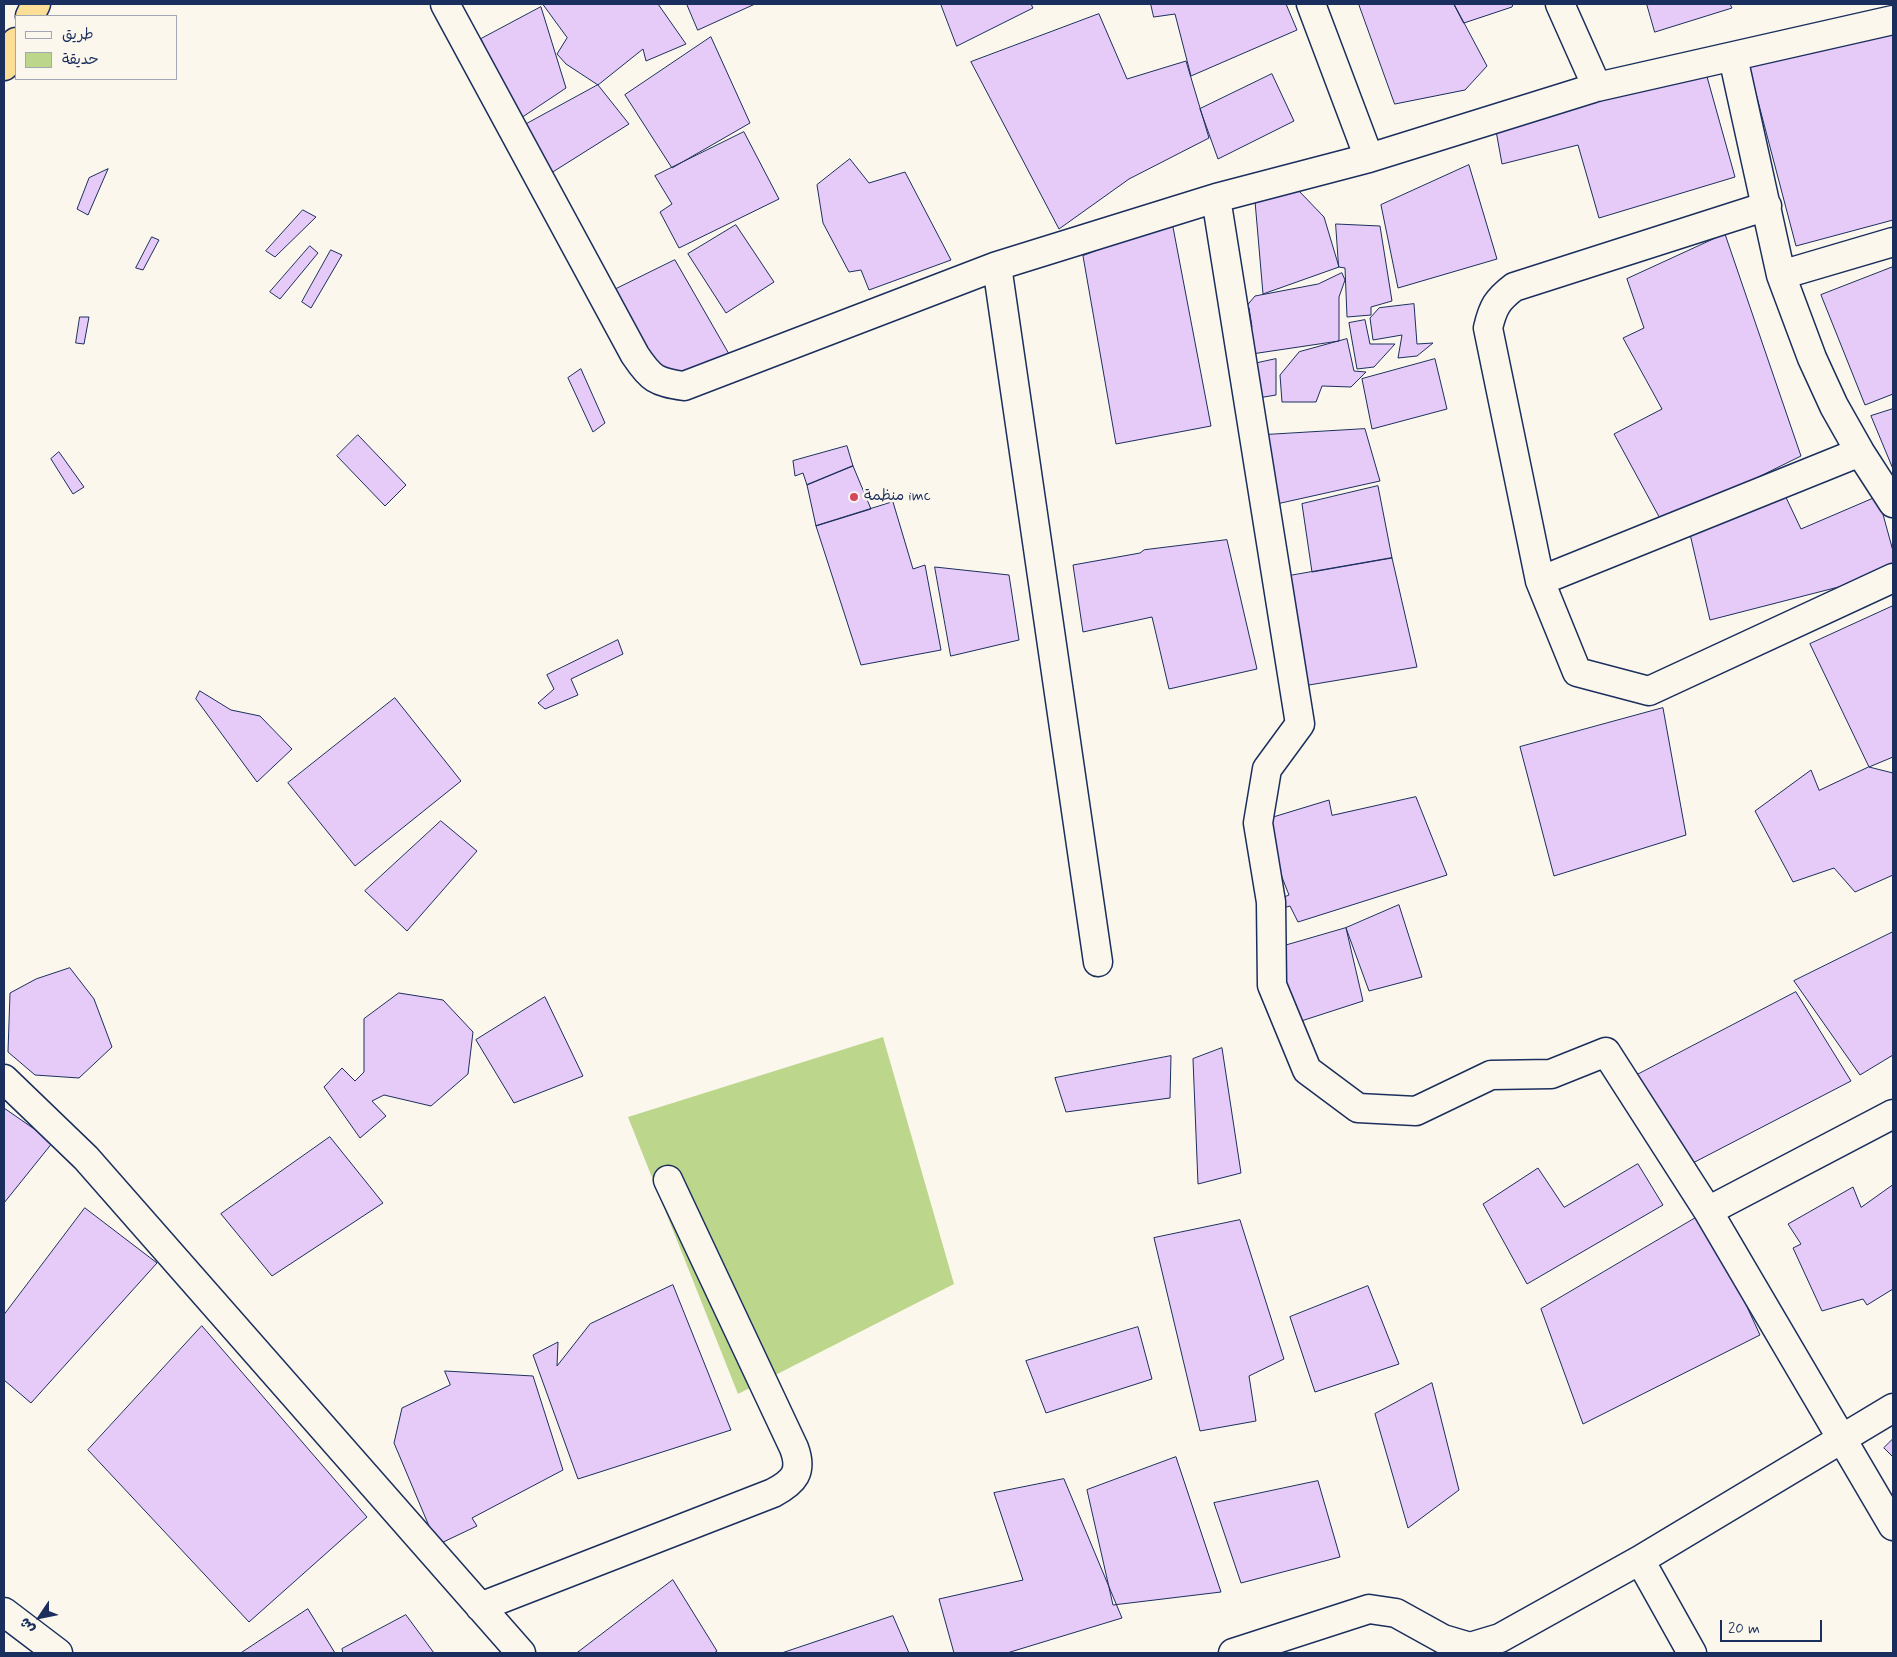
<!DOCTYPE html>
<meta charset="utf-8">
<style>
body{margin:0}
#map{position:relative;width:1897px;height:1657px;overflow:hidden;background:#fbf7ec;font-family:Mynerve,"Playpen Sans Arabic",sans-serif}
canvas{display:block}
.frame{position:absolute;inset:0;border:5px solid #1b2f5e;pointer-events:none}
.legend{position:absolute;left:15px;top:15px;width:162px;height:65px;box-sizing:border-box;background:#fbf7ec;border:1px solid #a1a7b3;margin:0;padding:6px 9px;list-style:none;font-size:15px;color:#1b2f5e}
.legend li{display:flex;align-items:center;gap:10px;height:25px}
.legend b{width:25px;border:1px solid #a1a7b3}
.north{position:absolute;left:15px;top:1592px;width:50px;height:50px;-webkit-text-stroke:4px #fbf7ec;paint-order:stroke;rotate:236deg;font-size:14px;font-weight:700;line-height:20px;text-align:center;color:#1b2f5e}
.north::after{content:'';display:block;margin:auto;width:18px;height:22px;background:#1b2f5e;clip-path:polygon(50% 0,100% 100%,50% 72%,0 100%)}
.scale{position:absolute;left:1720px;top:1620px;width:102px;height:22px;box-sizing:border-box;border:2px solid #1b2f5e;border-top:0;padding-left:6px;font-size:15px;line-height:18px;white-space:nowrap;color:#1b2f5e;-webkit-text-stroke:4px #fbf7ec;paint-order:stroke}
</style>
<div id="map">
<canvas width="1897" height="1657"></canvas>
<div class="frame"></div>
<ul class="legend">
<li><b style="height:6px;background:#fbf7ec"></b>طريق</li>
<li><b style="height:14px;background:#bcd68c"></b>حديقة</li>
</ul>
<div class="north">ش</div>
<div class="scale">20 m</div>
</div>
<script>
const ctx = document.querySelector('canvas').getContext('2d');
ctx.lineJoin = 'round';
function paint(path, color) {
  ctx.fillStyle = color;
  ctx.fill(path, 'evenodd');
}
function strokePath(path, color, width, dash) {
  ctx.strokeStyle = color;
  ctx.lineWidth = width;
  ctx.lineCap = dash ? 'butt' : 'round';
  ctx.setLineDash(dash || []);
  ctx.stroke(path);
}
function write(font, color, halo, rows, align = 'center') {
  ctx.font = font + ' Mynerve,"Playpen Sans Arabic",sans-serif';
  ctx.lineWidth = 5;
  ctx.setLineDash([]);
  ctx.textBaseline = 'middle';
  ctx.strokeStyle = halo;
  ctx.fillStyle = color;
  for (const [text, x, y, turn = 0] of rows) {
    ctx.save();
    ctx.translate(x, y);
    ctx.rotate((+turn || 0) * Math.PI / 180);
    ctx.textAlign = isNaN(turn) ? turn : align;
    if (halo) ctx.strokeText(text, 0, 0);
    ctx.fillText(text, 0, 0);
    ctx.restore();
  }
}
paint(new Path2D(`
 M883,1037L954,1284L738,1394L628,1117Z`), '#bcd68c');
const building = new Path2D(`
 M543,4H658L686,44L646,61L643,49L598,85L566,64L557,54L567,38Z
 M687,4H755L698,30Z
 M941,4H1031L1033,8L957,46Z
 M1151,4H1286L1297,30L1191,76L1175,14L1154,17Z
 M1359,4H1454L1487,66L1465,90L1395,104Z
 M1454,4H1513L1512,7L1464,23Z
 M1647,4H1730L1732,8L1655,32Z
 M541,7L566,88L518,120L481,39Z
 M1099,14L1127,79L1186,61L1209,138L1129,179L1059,229L971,62Z
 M1893,29V220L1796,246L1749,67Z
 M711,37L750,123L672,168L625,95Z
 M1704,66L1735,177L1599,218L1578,145L1502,164L1495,125Z
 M1272,74L1294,121L1218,159L1200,109Z
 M598,85L629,124L548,175L521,127Z
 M744,132L779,199L679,248L660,212L672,204L655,176Z
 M850,159L869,183L905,172L951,260L869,290L861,270L849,272L823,223L817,185Z
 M1469,165L1497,259L1398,288L1381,205Z
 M108,169L88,215L77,209L89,178Z
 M1313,177L1299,191L1324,217L1339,267L1263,294L1255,201Z
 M303,210L316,217L275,257L266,251Z
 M1172,222L1211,426L1116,444L1083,256Z
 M1336,224L1380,226L1392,301L1371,307V315L1347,317L1345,268L1339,267Z
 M736,225L774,282L726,313L688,254Z
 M1725,234L1801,456L1663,524L1614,434L1662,409L1623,338L1644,328L1627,279Z
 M152,237L159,240L143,270L136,268Z
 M310,246L318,253L280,299L270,292Z
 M331,250L342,255L311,308L302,302Z
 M675,260L729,354L664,381L610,292Z
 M1893,267V394L1865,405L1821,295Z
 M1342,273L1345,280L1339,297V341L1245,355L1242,338L1252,327L1249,308L1244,309L1255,296L1318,284Z
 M1414,304L1417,344L1433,343L1417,356L1398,358L1402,335L1373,340L1370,318L1379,308Z
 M80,317H89L84,344L76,343Z
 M1365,320L1370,344H1395L1374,367L1357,369L1349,323Z
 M1347,339L1354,371L1366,372L1351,387L1322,386L1316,402H1282L1280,375L1299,352Z
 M1276,359V395L1258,398L1253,364Z
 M1435,359L1447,409L1372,429L1362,379Z
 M581,369L605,423L593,432L568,378Z
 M1893,409V469L1871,416Z
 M1365,429L1380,481L1272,505L1264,435Z
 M358,435L406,485L385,506L337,456Z
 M847,446L853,466L807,485L803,473L795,476L793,461Z
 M59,452L84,487L73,494L51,459Z
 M853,466L871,509L816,526L807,485Z
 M1378,486L1392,558L1312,572L1302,504Z
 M1782,489L1801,529L1878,496L1893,551V573L1710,620L1690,534Z
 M893,502L913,569L925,565L941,650L861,665L816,526Z
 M1227,540L1257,669L1169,689L1152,617L1083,632L1073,565L1140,553L1144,550Z
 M1392,558L1417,667L1303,686L1283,577Z
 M935,567L1009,575L1019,640L951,656Z
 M1893,606V757L1869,767L1810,644Z
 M618,640L623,654L571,679L578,695L545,709L538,703L554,689L547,675Z
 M200,691L231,710L260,716L292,749L257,782L196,699Z
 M395,698L461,781L355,866L288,783Z
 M1663,708L1686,835L1554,876L1520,747Z
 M1869,767L1893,773V875L1855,892L1834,868L1793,882L1755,811L1811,770L1819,790Z
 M1416,797L1447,875L1298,922L1290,906L1280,909L1277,900L1289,895L1260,821L1329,800L1332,815Z
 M441,821L477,851L407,931L365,891Z
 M1399,905L1422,977L1369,991L1346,928Z
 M1346,928L1363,1001L1292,1024L1277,948Z
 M1893,932V1055L1860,1075L1794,981Z
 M70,968L94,999L112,1047L79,1078L35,1075L8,1052L10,993L36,979Z
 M1796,992L1851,1081L1689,1165L1637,1075Z
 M399,993L443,1000L473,1032L468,1074L431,1106L384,1095L372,1101L386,1116L360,1138L324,1087L342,1068L355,1081L364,1072V1019Z
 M545,997L583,1076L514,1103L476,1040Z
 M1222,1048L1241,1173L1198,1184L1193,1059Z
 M1171,1056L1170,1098L1066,1112L1055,1078Z
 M4,1108L53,1142L4,1203Z
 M330,1137L383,1203L272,1276L221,1214Z
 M1638,1164L1663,1205L1527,1284L1483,1204L1538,1168L1564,1207Z
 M1893,1185V1289L1867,1305L1863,1299L1822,1311L1793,1248L1801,1244L1788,1224L1853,1187L1861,1207Z
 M85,1208L157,1263L31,1403L4,1380V1315Z
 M1704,1213L1760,1335L1583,1424L1541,1309Z
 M1240,1220L1284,1359L1249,1376L1256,1421L1200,1431L1154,1238Z
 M673,1285L731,1430L578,1479L533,1355L558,1342L557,1366L590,1324Z
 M1368,1286L1399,1364L1315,1392L1290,1317Z
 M202,1326L367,1517L249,1622L88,1450Z
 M1138,1327L1152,1379L1046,1413L1026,1361Z
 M445,1371L533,1376L563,1470L472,1518L477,1526L437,1545L394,1443L402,1408L450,1385Z
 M1432,1383L1459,1490L1408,1528L1375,1414Z
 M1893,1439V1457L1884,1448Z
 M1176,1457L1221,1592L1113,1605L1087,1490Z
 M1064,1479L1122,1618L1007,1653H954L939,1599L1023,1580L994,1493Z
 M1318,1481L1340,1557L1241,1583L1214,1503Z
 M673,1580L717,1651L714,1653H577Z
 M308,1609L335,1653H241Z
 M406,1615L434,1653H343L342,1649Z
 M893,1616L909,1653H782Z`);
paint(building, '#e6caf8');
strokePath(building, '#1b2f5e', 1);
const minor = new Path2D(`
 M445,4L635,355C651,379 656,382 684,386L997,266L1216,198L1369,158L1597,87L1893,20
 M1311,4L1369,158
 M1560,4L1597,87
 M1733,57L1781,275L1812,358L1834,406L1860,452L1893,503
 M1216,198L1300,724L1267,769L1258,823L1271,902L1272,985L1307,1070L1358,1108L1416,1111L1491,1075L1551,1074L1606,1052L1708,1211L1893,1526
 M1767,206L1514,287C1497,300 1493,307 1488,328L1540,581L1577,672L1649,691L1893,578
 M997,266L1098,962
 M1781,275L1893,242
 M1540,581L1860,452
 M4,1079L86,1158L521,1653
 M1708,1211L1893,1114
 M1640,1560L1692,1653
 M480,1607L773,1493C794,1482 803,1472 794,1448L668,1180
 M4,1612L58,1653
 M1233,1653L1369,1609L1396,1613L1443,1639L1470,1647L1500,1638L1640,1560L1893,1408`);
const highway = new Path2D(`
 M30,16L36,4
 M4,66L16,42`);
strokePath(minor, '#1b2f5e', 31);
strokePath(highway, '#1b2f5e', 31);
strokePath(minor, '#fbf7ec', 28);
strokePath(highway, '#fcde96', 28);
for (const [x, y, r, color] of [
 [854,497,5,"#d1495b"]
]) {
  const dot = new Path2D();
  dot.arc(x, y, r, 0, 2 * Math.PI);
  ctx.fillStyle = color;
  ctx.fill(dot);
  strokePath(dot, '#fbf7ec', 2);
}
write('15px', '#1b2f5e', '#fbf7ec', [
 ["منظمة imc",864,497]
], 'left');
</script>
